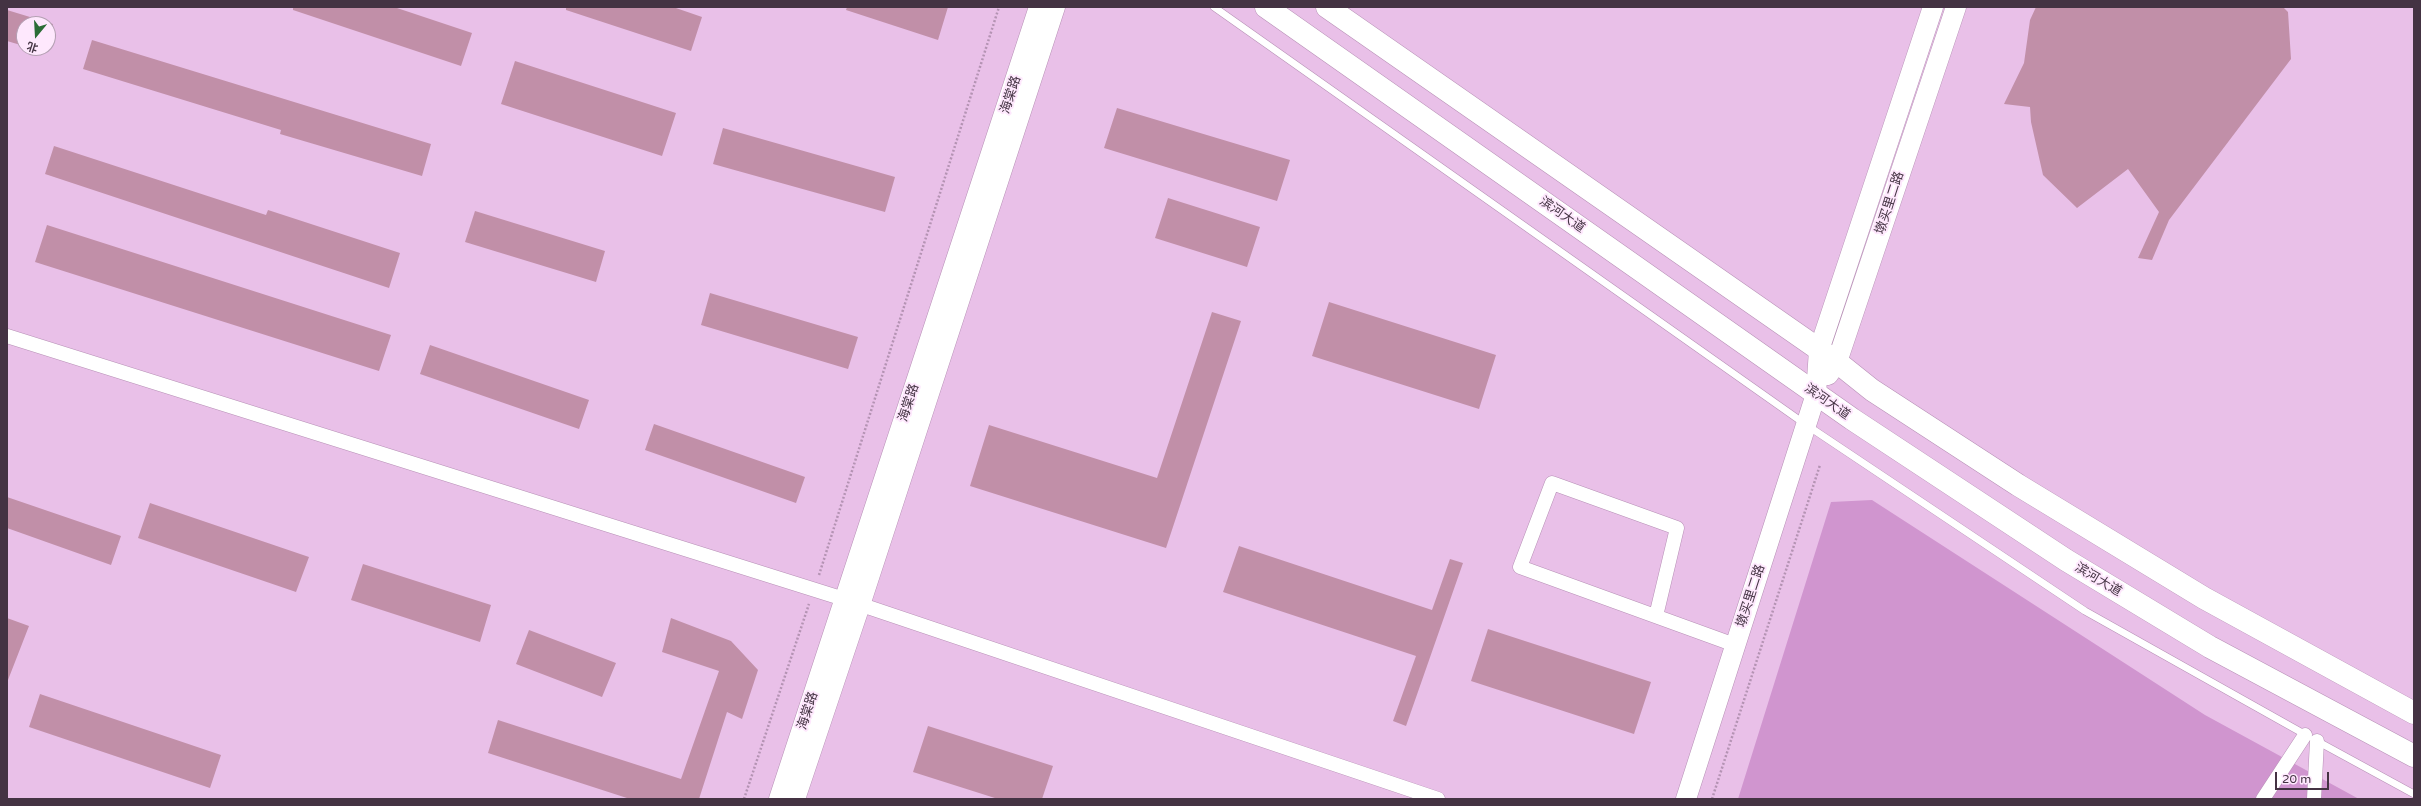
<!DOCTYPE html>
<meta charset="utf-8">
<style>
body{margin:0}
#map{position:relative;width:2421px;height:806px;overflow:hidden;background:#e9c0e8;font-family:"Varela Round","Noto Sans SC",sans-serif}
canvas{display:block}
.frame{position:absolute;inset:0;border:8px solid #443343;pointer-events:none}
.north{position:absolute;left:16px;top:16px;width:40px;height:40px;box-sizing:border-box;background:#fee8fd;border:1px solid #b4a0b3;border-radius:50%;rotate:198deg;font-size:11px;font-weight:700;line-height:16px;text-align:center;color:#443343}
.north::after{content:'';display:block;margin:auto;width:14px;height:18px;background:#2c6d37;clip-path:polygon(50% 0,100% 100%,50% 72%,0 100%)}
.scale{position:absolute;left:2275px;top:772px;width:54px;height:18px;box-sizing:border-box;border:2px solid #443343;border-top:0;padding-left:5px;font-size:12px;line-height:14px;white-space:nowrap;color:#443343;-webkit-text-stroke:3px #fee8fd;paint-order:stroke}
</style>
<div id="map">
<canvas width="2421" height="806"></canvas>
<div class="frame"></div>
<div class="north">北</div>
<div class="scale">20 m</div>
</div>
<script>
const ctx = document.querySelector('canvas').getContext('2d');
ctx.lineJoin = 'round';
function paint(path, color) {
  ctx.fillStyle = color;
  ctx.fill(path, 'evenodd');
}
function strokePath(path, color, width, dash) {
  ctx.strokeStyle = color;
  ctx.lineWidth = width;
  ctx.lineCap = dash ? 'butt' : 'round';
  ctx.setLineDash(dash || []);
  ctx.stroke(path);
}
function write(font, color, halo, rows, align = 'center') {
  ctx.font = font + ' "Varela Round","Noto Sans SC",sans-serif';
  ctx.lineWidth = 4;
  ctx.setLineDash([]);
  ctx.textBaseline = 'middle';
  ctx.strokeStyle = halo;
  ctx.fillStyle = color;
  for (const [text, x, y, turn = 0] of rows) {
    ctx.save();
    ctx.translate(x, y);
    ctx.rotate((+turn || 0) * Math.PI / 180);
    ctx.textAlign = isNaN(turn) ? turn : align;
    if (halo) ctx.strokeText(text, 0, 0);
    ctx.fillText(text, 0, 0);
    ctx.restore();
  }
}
paint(new Path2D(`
 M1872,500L2205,715L2359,799H1738L1831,502Z`), '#d095cf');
paint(new Path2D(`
 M293,7H394L472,33L461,66L293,10Z
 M566,7H673L702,17L691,51L566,10Z
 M847,7H948L938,40L846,10Z
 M2036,7H2283L2288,12L2291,59L2169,220L2152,260L2138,258L2159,212L2128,169L2077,208L2043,175L2031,122L2030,107L2004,104L2024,63L2030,20Z
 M7,10L53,24L48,41V24H24V46L7,41Z
 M92,40L431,144L422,176L280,134L281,130L83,69Z
 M515,61L676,113L662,156L501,104Z
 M1117,108L1290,160L1277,201L1104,148Z
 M723,128L895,177L885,212L713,164Z
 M54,146L266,215L268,210L400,253L389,288L45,174Z
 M1168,198L1260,227L1247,267L1155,238Z
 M475,211L605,251L596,282L465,242Z
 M47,225L391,335L379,371L35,262Z
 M710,293L858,337L848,369L701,325Z
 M1329,302L1496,355L1479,409L1312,356Z
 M1212,312L1241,321L1166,548L970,486L989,425L1157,478Z
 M430,345L589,400L579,429L420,374Z
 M654,424L805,477L796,503L645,450Z
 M7,497L121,536L111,565L7,528Z
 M150,503L309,557L296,592L138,538Z
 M1239,546L1432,610L1450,559L1463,563L1406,726L1393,721L1416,656L1223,592Z
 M363,564L491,605L480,642L351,600Z
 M7,618L29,626L8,680H7Z
 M671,618L731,641L758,670L742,719L727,712L699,799H630L488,753L498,720L681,779L719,671L662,652Z
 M1488,629L1651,682L1634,734L1471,681Z
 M529,630L616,663L602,697L516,664Z
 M40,694L221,755L210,788L29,727Z
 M928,726L1053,766L1042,799H998L913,772Z`), '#c18fa8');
const lane = new Path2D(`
 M1214,7L1805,424L2085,611L2306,735
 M2315,740L2414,794`);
const street = new Path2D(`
 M7,336L844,599L1438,799
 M1656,616L1677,528L1552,483L1520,567L1735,645
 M2263,799L2305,735
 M2314,799L2317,741`);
const secondary = new Path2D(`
 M1828,375L1837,362L1956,7
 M779,799L1039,7
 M795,799L860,605L1055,7
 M1686,799L1816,394L1819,350L1933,7`);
const primary = new Path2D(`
 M1266,7L1852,419L2066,560L2210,647L2414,756
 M1327,7L1837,362L1872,390L2018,485L2204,598L2414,713`);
strokePath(lane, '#b790b6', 8);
strokePath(street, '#b790b6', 15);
strokePath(secondary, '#b790b6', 21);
strokePath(primary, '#b790b6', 23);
strokePath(new Path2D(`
 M819,575L999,7
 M744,799L809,604
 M1712,799L1820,465`), '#b493b3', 2.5, [2, 2]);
strokePath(lane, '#fff', 7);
strokePath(street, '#fff', 14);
strokePath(secondary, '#fff', 20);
strokePath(primary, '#fff', 22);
write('13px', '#443343', '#fee8fd', [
 ["海棠路",1011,95,-72],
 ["墩买里二路",1890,203,-72],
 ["滨河大道",1562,215,35],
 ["滨河大道",1827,402,35],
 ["海棠路",909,403,-72],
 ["滨河大道",2098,580,31],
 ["墩买里二路",1751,596,-72],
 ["海棠路",808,711,-72]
]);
</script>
